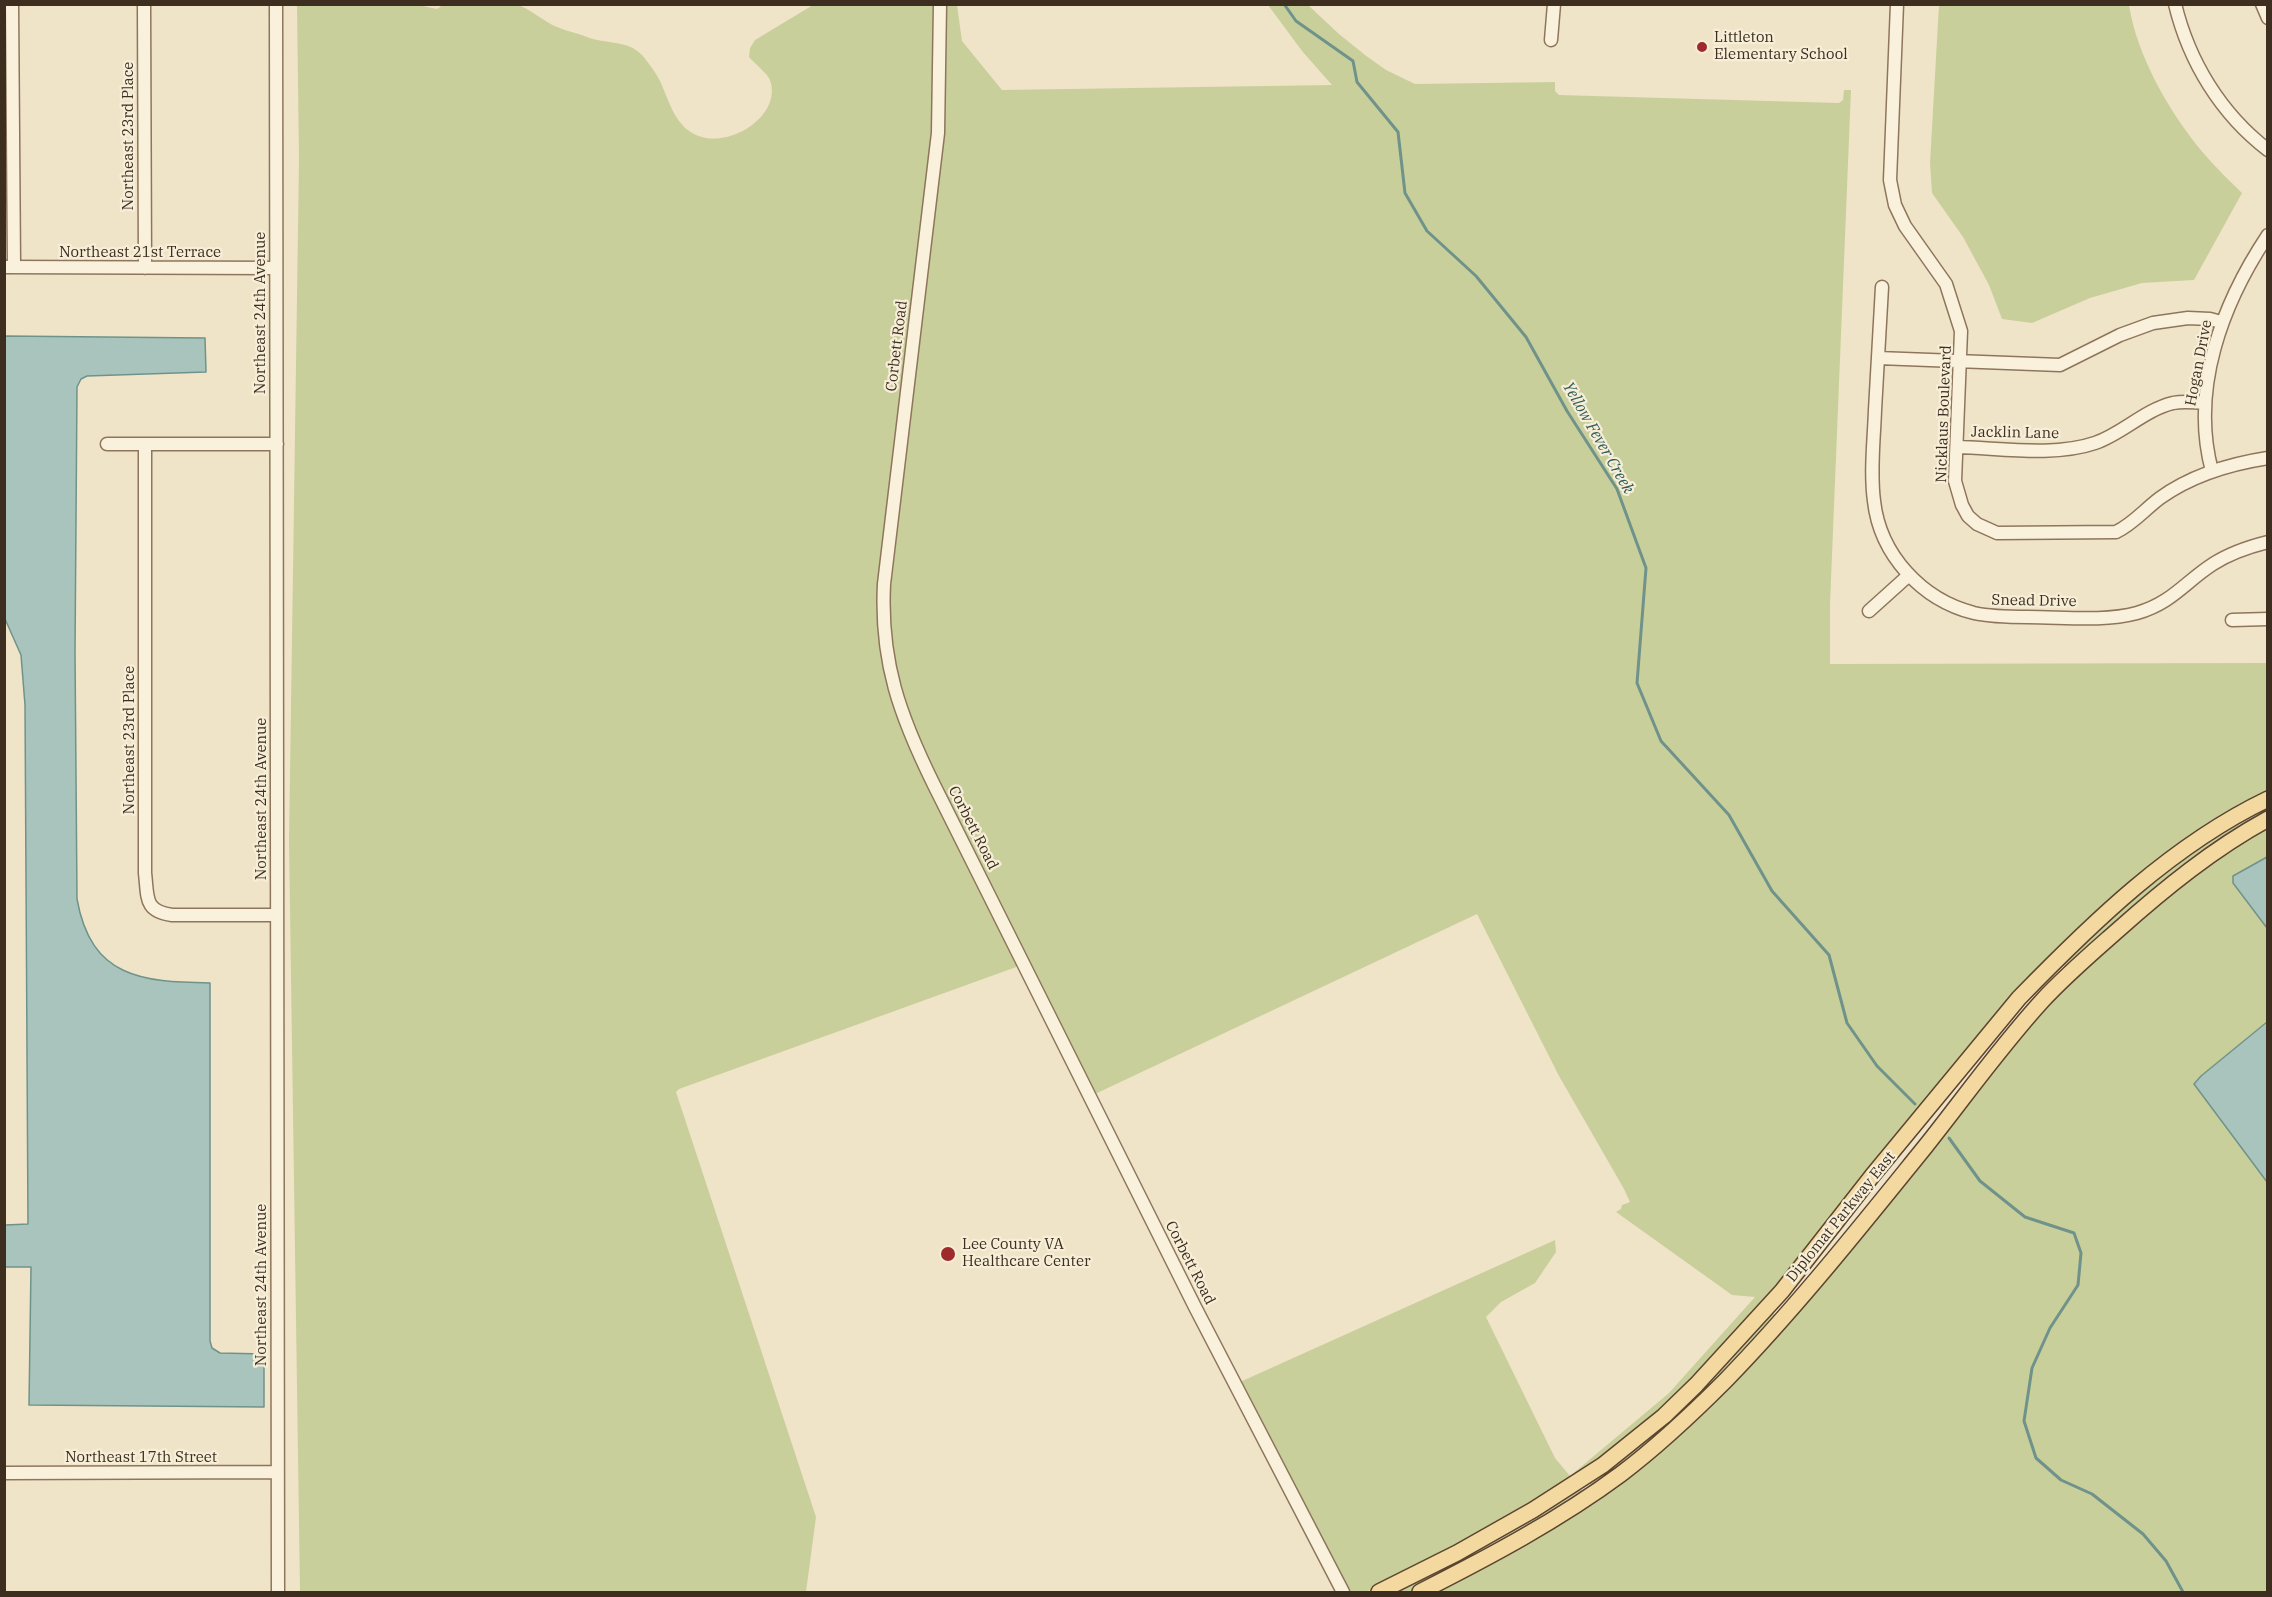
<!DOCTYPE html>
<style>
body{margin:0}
#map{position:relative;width:2272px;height:1597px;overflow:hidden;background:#f0e4c8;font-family:"IBM Plex Serif",serif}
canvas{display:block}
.frame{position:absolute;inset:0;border:6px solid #3d2e20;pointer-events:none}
</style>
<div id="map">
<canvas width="2272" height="1597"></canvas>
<div class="frame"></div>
</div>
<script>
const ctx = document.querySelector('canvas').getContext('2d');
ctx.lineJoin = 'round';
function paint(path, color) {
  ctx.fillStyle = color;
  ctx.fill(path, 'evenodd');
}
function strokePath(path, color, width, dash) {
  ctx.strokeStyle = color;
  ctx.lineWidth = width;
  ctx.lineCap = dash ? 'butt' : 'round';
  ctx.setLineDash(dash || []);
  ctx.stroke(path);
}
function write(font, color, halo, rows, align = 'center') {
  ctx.font = font + ' "IBM Plex Serif",serif';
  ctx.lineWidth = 4.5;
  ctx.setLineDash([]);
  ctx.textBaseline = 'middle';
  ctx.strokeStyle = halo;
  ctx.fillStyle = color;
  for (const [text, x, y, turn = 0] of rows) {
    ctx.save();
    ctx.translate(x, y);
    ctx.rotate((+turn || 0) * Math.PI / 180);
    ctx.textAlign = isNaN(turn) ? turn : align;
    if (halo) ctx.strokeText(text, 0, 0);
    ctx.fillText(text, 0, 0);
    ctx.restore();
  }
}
paint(new Path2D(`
 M413,4L437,9L444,4C461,5 478,5 494,5C501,5 510,3 517,5C526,6 546,23 557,27C566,31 577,33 587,37C605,44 628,40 642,55C648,62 656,73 660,81C670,103 676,130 702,137C733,146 782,115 770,80C768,74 754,63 749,57L750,48L755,40L813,5H935L933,133L878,604C879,641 885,675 896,710L1019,966L679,1089L676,1092L816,1517L806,1592H300L289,841L299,160L297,5Z
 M945,5H957L962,41L1002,90L1332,85L1302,51L1268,5H1308L1339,34L1365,55L1386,70L1415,84L1555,82V91L1559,95L1839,103L1843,100L1844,90H1851L1830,604V664L2267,663V793L2081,929L1814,1244L1693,1381L1619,1446L1531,1505L1366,1592H1349L1240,1382L1555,1240L1556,1252L1535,1283L1501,1302L1486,1317L1555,1458L1570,1476L1669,1393L1755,1297L1732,1295L1616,1212L1621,1209L1622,1205L1630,1202L1624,1189L1559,1076L1477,914L1095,1094L918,741L896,676L890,625L891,587L912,407L910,406L943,133Z
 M1939,5H2129C2137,57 2172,117 2206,156C2217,169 2230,181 2242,193L2194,280L2142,283L2090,298L2032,323L2002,319L1989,285L1963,237L1932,193L1930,163Z
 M2267,805V813L2067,969L2061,964L2140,892L2186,855Z
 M2267,826V857L2233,883L2267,928V1022L2201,1076L2194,1084L2267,1182V1592H1432L1669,1442L2045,1005L2108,945L2208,863Z
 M1771,1311L1777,1316L1721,1377L1663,1434L1592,1487L1588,1481Z
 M1580,1487L1583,1493L1567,1504L1458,1567L1408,1592H1392Z`), '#c9cf9b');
const water = new Path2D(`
 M5,336L205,338L206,372L87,376L81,379L77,387L75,652L77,899C91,978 142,982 210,983V1341L212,1348L220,1353L264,1354V1407L29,1405L31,1267H4L5,1225L28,1224L25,705L21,655L5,619Z
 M2267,857H2268L2267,928L2233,883V876Z
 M2267,1022V1182L2194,1084L2201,1076Z`);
paint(water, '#a9c4bc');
strokePath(water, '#6f938a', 1.5);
strokePath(new Path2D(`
 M1284,4L1296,21L1353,61L1357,82L1398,132L1405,193L1427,231L1476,276L1526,337L1567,411L1617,489L1646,568L1637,683L1661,741L1729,815L1772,891L1829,955L1847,1023L1877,1066L1915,1104
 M1949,1138L1980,1181L2025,1217L2074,1233L2081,1253L2078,1285L2050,1328L2032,1368L2024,1421L2036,1458L2061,1480L2092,1494L2143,1534L2166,1561L2183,1592`), '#6f938a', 3);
const minor = new Path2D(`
 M12,4L14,267
 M144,4L145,268
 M276,4L278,1592
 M940,4L938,133L884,584C880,662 900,716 934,785L1195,1307L1343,1592
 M1897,4L1890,180L1895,205L1905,226L1946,284L1961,331L1955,481L1962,505L1968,516L1977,524L1997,533L2116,532C2133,524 2144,510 2160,498C2192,475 2229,464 2268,458
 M2175,4C2189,62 2221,114 2268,150
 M2262,4L2268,18
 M1551,40L1554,4
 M4,267L276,268
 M1882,287C1880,328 1877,369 1875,410C1874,440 1870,471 1874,501C1880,555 1922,600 1974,613C1992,617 2010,617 2028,617C2064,617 2103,622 2137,613C2172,603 2185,582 2213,564C2230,553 2248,547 2268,542
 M1878,358L2060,365L2120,335L2153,323L2188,318L2210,319L2221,322
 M107,444H277
 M145,445V873C148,898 144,911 172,915H277
 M1957,447C2000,448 2054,457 2095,443C2122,434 2144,410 2173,403C2183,401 2194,402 2205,403
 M2212,471C2190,389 2222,304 2268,235
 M1869,611L1909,575
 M2232,620L2268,619
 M4,1473L277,1472`);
const major = new Path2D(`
 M1379,1592L1457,1553L1533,1510L1603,1465L1664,1416L1696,1385L1782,1291L1872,1176L2019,998C2092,923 2172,845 2268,799
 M1420,1592C1489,1557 1559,1520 1621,1474C1658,1446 1692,1414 1725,1381C1796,1308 1861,1226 1925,1147C1964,1098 2000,1047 2042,1001C2065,976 2092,953 2118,930C2164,889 2213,849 2268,819`);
strokePath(minor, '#8d765c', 15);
strokePath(major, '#5b4430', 18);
strokePath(minor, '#faf1dc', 12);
strokePath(major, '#f3d9a0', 15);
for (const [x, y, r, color] of [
 [1702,47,6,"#9e2a2b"],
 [948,1254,8,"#9e2a2b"]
]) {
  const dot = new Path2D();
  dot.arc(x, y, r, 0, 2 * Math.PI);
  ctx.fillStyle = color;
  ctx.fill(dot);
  strokePath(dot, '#f7eed8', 2);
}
write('15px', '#3d2e20', '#f7eed8', [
 ["Littleton",1714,38],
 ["Elementary School",1714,55],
 ["Lee County VA",962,1245],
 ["Healthcare Center",962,1262]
], 'left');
write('15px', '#3d2e20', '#f7eed8', [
 ["Northeast 23rd Place",129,136,-90],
 ["Northeast 21st Terrace",140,253],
 ["Northeast 24th Avenue",261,313,-90],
 ["Corbett Road",897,346,-83],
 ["Hogan Drive",2199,363,-79],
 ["Nicklaus Boulevard",1944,414,-88],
 ["Jacklin Lane",2015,433,1],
 ["Snead Drive",2034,601,1],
 ["Northeast 23rd Place",130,740,-90],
 ["Northeast 24th Avenue",262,799,-90],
 ["Corbett Road",973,828,63],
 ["Diplomat Parkway East",1841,1217,-51],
 ["Corbett Road",1190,1263,63],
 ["Northeast 24th Avenue",262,1285,-90],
 ["Northeast 17th Street",141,1458]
]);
write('italic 16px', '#2f5d5a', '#f7eed8', [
 ["Yellow Fever Creek",1598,438,60]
]);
</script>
